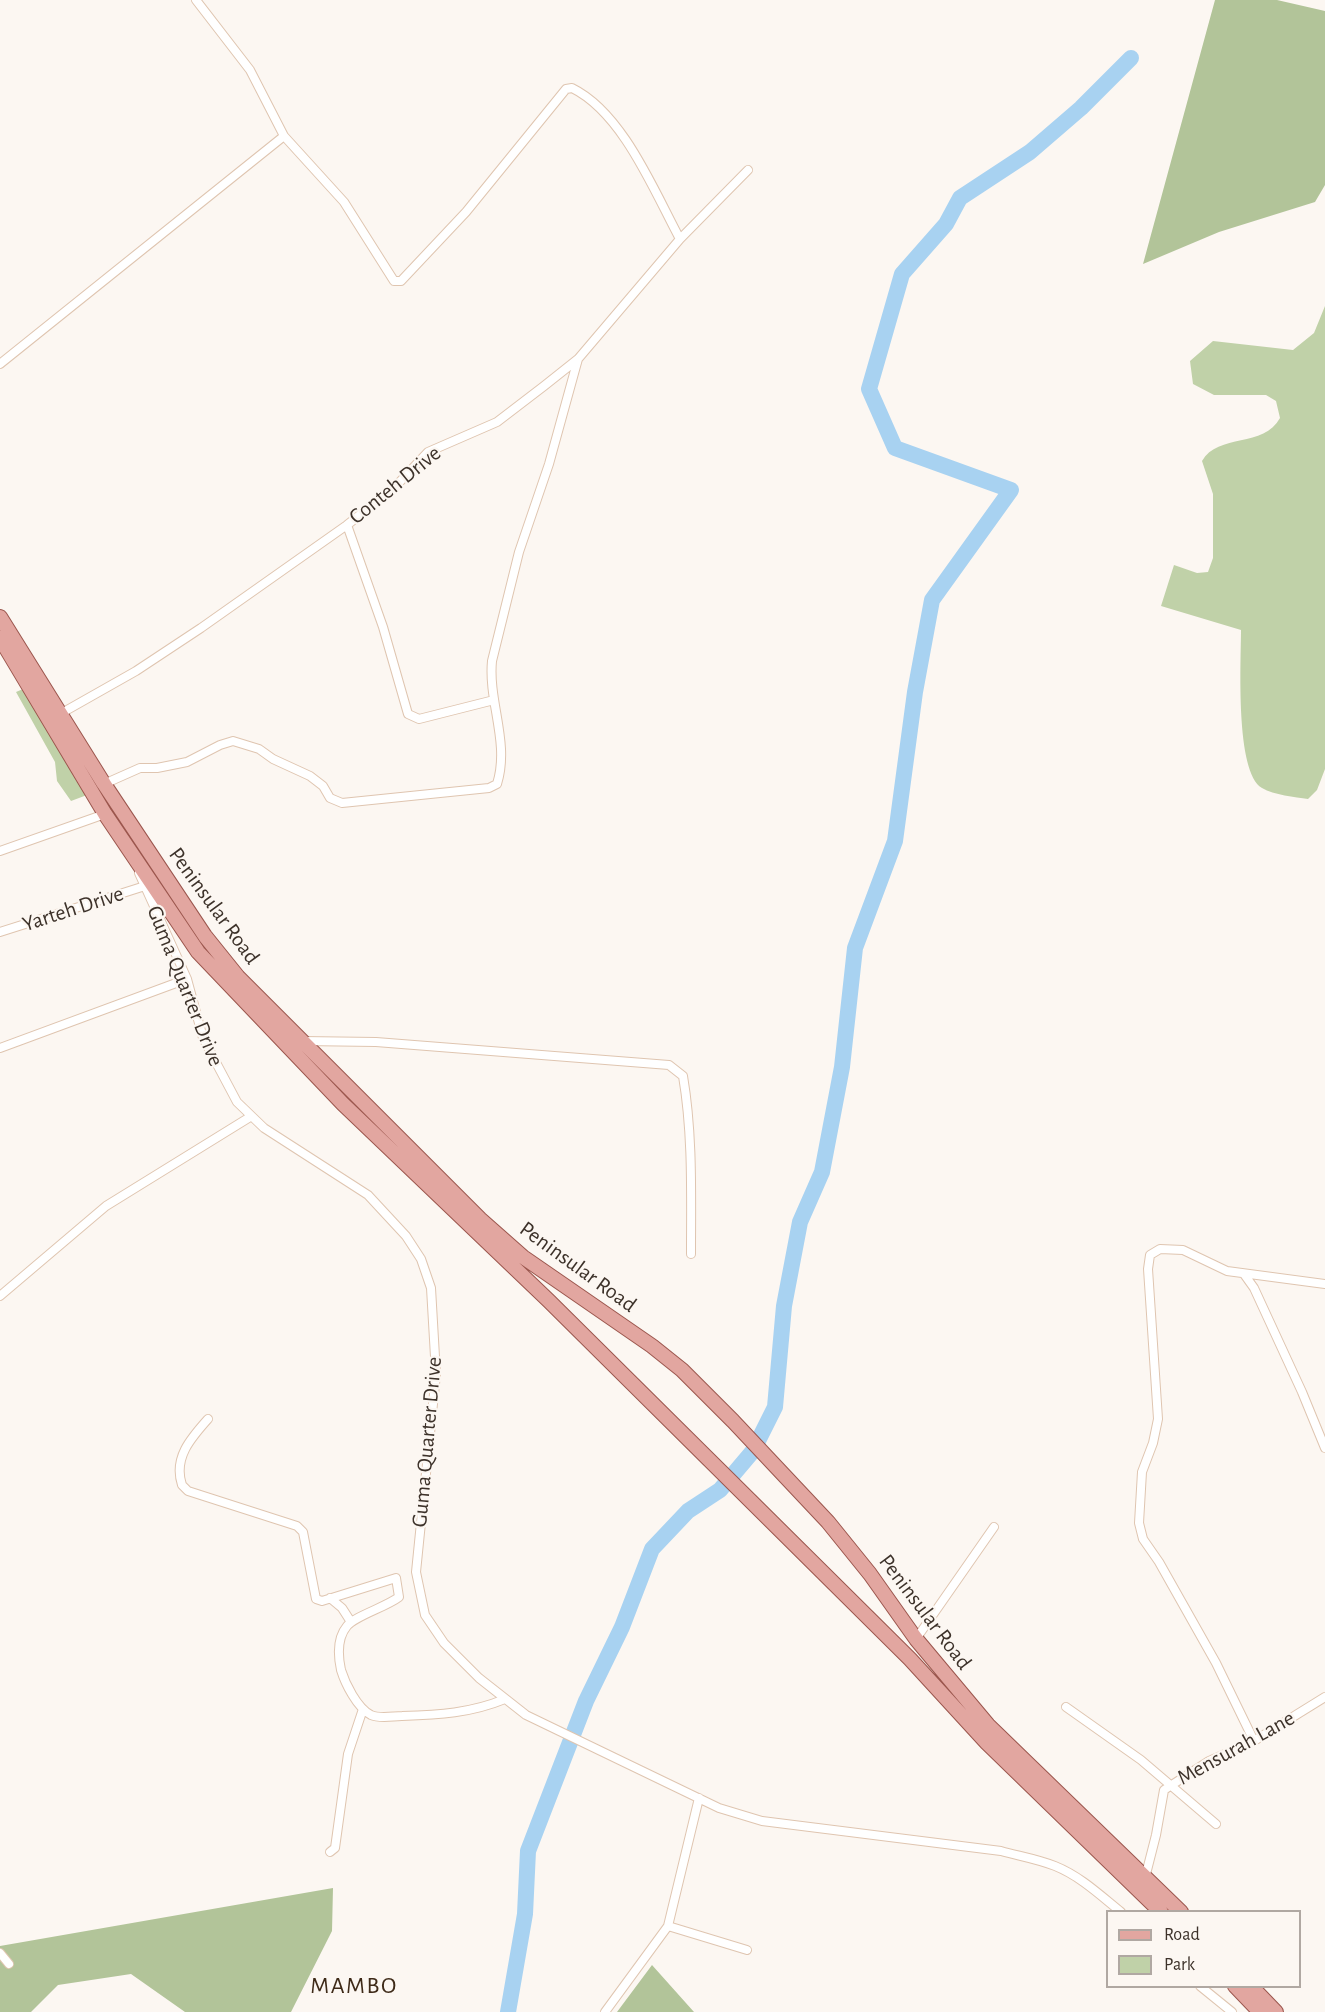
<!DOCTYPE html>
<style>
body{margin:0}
#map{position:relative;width:1325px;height:2012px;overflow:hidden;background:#fcf7f2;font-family:"Alegreya Sans",sans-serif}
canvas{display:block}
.legend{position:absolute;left:1106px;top:1910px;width:195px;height:78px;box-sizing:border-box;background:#fcf7f2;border:2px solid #b0a8a2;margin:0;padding:8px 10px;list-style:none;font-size:18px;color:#3d322a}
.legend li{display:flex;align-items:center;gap:12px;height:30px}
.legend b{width:30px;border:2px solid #b0a8a2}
</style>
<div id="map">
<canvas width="1325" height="2012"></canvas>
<ul class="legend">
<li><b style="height:8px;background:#e2a6a0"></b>Road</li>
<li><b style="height:16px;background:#c0d1a8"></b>Park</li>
</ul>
</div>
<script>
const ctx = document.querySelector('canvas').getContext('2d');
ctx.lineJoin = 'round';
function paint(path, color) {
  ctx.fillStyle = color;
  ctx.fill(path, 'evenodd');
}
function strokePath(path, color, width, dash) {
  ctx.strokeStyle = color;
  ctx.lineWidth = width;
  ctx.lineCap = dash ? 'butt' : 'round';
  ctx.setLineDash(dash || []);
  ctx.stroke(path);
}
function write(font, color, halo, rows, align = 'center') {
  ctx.font = font + ' "Alegreya Sans",sans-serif';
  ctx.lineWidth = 4.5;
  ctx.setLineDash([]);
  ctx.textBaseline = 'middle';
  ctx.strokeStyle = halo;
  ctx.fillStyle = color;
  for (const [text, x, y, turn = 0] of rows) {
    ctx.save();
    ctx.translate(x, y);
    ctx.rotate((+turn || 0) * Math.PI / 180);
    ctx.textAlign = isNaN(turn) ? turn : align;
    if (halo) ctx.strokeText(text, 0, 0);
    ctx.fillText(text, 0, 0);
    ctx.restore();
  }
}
paint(new Path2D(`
 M1325,306V769L1317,790L1308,799C1295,797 1274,795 1262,788C1235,772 1241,662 1241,630L1161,606L1174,565L1197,573L1208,572L1213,558V494L1202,461C1218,433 1264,448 1280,418L1276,401L1266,395H1214L1193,384L1190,361L1213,341L1293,350L1314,333Z
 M30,686L95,792L71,801L57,781L55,762L16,692Z`), '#c0d1a8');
paint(new Path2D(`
 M1215,0H1277L1325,11V185L1315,202L1219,232L1143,264Z
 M333,1888L332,1931L291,2012H185L131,1974L58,1985L31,2012H0V1946Z
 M652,1965L694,2012H617Z`), '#b2c499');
strokePath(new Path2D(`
 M508,2012L525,1914L528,1851L586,1701L622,1627L652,1549L688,1511L720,1490L753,1451L775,1407L784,1306L800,1222L822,1172L842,1067L855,948L895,841L915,692L932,600L1011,490L895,448L869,389L902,274L946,224L960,198L1030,152L1081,108L1131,58`), '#a8d2f1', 16);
const street = new Path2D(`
 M284,136L344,202L394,281H401L466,212L566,89L572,88C623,113 654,191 680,239
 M0,364L284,136L250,70L196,0
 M347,525L383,627L408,714L419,719L494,700
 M60,714L136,671L201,628L347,525L394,488L428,452L497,422L544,386L578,359L680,239L748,170
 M104,784L140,768H157L187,762L220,745L233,741L259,749L273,759L310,776L323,786L330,798L342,803L489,788L497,784C510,743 488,702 492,661L519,552L549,464L578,359
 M0,851L105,814
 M139,873L187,979L203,1038L237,1102L264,1128L368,1195L406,1236L421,1259L431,1288L436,1374L416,1572L425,1615L444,1643L479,1678L526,1715L719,1808L762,1821L1001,1851C1019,1856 1038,1859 1055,1866C1080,1876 1100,1895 1121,1912
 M0,932L145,886
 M302,1041L376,1042L669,1065L683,1076C693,1135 691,1195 691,1254
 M0,1048L187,979
 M1244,1274L1254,1288L1302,1392L1325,1448
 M0,1296L106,1206L250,1117
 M208,1419C191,1438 173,1458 182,1485L188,1491L297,1526L303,1532L316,1599L322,1601L396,1578L399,1597C386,1607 355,1616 347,1626C337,1638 338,1656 341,1670C345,1683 357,1708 371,1715C380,1719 393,1716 402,1716C439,1715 471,1713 505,1699
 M330,1598L342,1608L351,1622
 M916,1639L994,1527
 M1066,1707L1141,1760L1216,1824
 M1254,1741L1216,1663L1159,1562L1143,1539L1139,1523L1142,1472L1153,1443L1158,1419L1148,1269L1150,1255L1160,1249L1183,1250L1227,1271L1325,1284
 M330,1852L335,1848L348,1754L363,1709
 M1145,1878L1156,1835L1164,1790L1209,1761L1254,1741L1325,1697
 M668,1926L747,1950
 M0,1953L9,1964
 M1200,1986L1232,2012
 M605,2012L668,1926L699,1798`);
const primary = new Path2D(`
 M0,617L104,784L205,936L238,977L480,1219L523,1257L652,1346L682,1370L733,1421L828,1522L870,1574L916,1639L988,1725L1181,1912
 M0,638L105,814L198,952L343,1104L549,1301L910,1659L987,1743L1161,1912
 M1235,1986L1260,2012
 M1251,1986L1276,2012`);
strokePath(street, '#dfc5b0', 10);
strokePath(primary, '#9b564d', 16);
strokePath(street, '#fff', 8);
strokePath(primary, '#e2a6a0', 14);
write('22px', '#3d322a', '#fcf7f2', [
 ["Conteh Drive",395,485,-39],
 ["Peninsular Road",214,906,54],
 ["Yarteh Drive",73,909,-18],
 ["Guma Quarter Drive",185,986,68],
 ["Peninsular Road",578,1267,36],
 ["Guma Quarter Drive",427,1442,-85],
 ["Peninsular Road",925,1612,53],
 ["Mensurah Lane",1236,1748,-29]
]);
ctx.letterSpacing = '1.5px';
write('24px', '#3e2a18', '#fcf7f2', [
 ["MAMBO",354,1986]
]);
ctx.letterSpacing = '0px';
</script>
